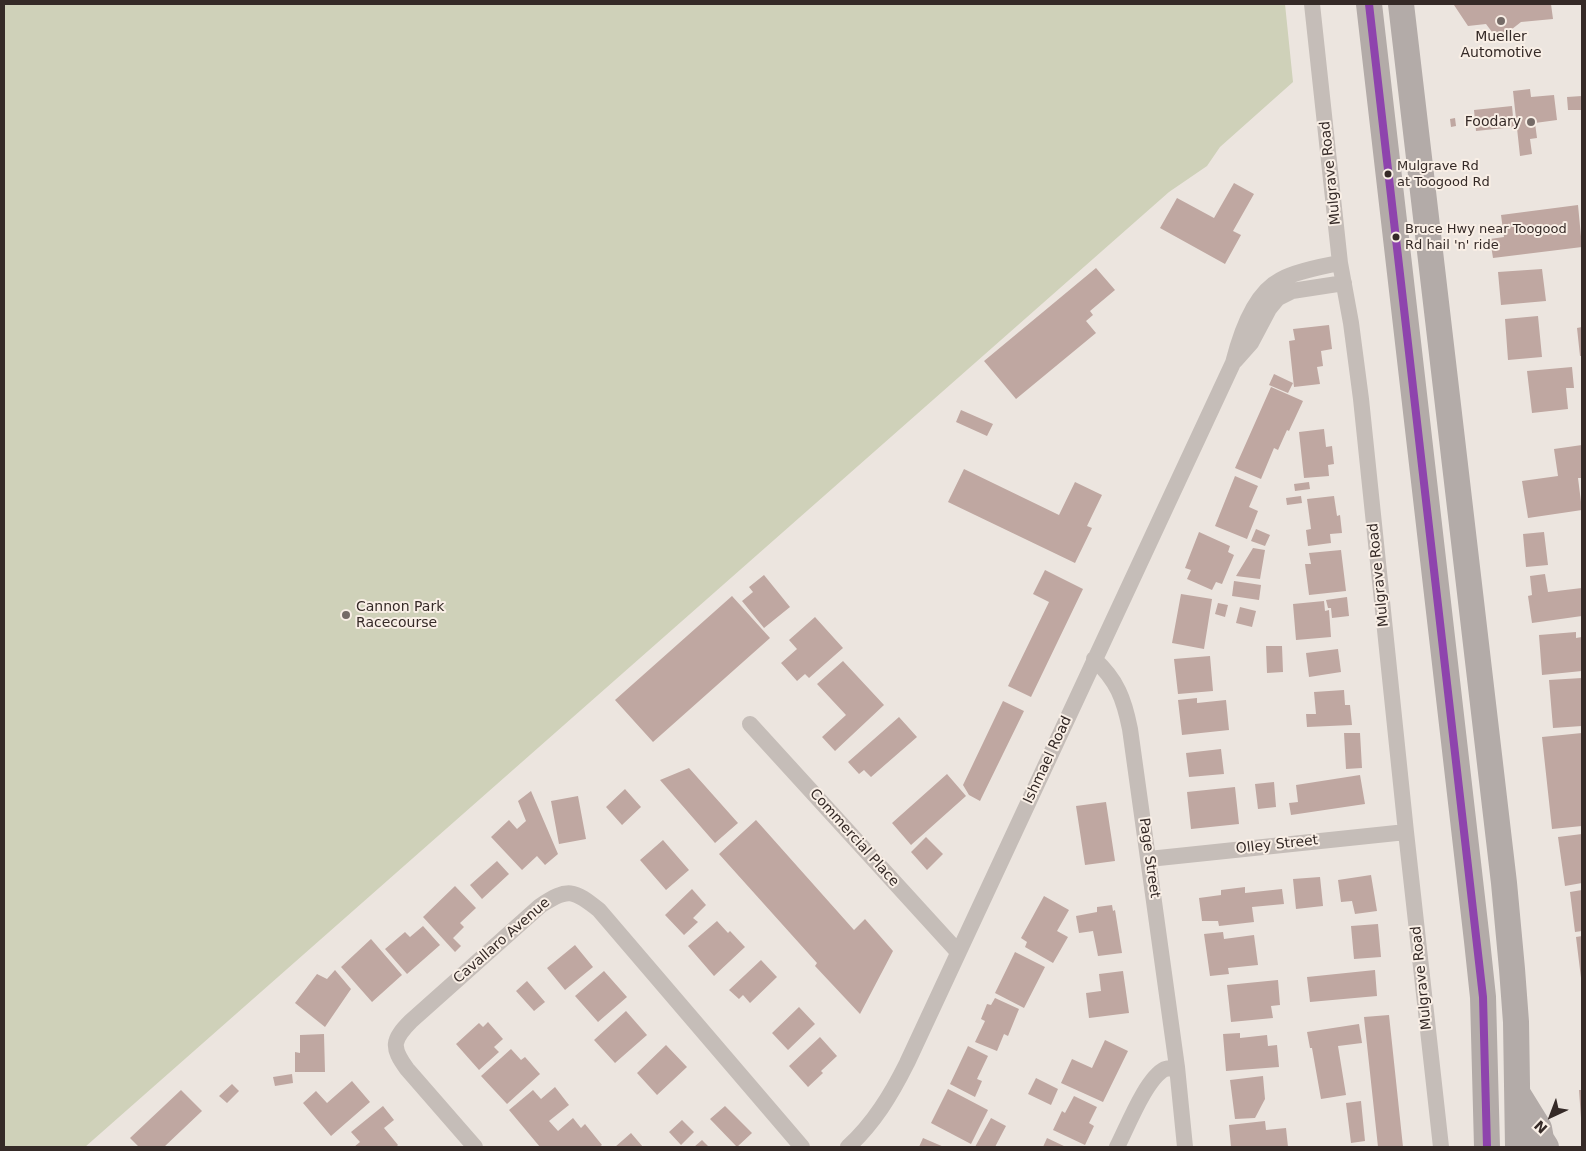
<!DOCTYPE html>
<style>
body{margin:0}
#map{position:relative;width:1586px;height:1151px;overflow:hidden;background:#ece5df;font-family:"DejaVu Sans",sans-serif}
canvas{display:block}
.frame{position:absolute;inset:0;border:5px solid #352a27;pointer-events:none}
.north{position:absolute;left:1526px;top:1091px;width:50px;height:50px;-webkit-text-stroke:4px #f9efe6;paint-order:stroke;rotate:223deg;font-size:14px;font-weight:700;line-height:20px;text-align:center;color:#352a27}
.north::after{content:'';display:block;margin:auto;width:18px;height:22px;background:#352a27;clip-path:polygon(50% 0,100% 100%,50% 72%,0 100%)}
</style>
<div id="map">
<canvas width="1586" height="1151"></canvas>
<div class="frame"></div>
<div class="north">N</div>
</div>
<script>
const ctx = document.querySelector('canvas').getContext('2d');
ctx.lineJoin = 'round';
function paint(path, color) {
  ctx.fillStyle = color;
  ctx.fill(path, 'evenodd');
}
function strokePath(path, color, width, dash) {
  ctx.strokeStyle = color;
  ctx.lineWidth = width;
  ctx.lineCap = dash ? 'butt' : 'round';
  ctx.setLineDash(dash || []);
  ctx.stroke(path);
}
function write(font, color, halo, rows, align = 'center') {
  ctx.font = font + ' "DejaVu Sans",sans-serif';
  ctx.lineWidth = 4;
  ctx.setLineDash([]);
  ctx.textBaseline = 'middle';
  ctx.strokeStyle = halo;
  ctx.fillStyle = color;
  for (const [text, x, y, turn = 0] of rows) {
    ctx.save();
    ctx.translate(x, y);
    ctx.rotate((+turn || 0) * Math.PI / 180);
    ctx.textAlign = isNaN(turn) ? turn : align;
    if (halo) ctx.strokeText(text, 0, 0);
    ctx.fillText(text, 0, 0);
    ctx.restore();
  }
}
paint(new Path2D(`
 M4,4H1285L1293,82L1220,147L1207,166L1169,192L85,1147H4Z`), '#cfd1b9');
paint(new Path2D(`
 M1469,4H1551L1553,19L1521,22L1498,40L1486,24L1468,26L1454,5Z
 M1530,89L1531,97L1554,95L1557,120L1535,123L1537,138L1530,139L1532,154L1520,156L1513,91Z
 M1582,96V110H1568L1567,97Z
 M1512,106L1514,127L1476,131L1474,110Z
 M1455,118L1456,126L1451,127L1450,119Z
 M1234,183L1254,194L1233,231L1241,235L1225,264L1160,228L1177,198L1214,218Z
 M1578,205L1582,247L1493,258L1490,239L1504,237L1501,215Z
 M1096,268L1115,290L1090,311L1093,315L1086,321L1096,333L1016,399L984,361Z
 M1542,269L1546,301L1501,305L1498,272Z
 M1538,316L1542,357L1508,360L1505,319Z
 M1329,325L1332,349L1321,351L1323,366L1317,367L1320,384L1294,387L1289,341L1295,340L1293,329Z
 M1582,327V356H1580L1577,328Z
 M1572,367L1574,388H1566L1568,409L1532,413L1527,371Z
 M1274,374L1293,383L1288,393L1269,385Z
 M1271,387L1303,401L1289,431L1287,430L1278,450L1274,448L1261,479L1235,468Z
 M961,410L993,424L987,436L956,422Z
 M1324,429L1326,447L1332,446L1334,464L1328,465L1329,476L1304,478L1299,432Z
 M1582,445V478H1578L1582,510L1528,518L1522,481L1558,476L1554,449Z
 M964,469L1059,515L1075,482L1102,495L1087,526L1092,528L1075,563L948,502Z
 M1235,476L1258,486L1249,507L1258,511L1247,539L1215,526Z
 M1309,482L1310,489L1295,491L1294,484Z
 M1301,496L1302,503L1287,505L1286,498Z
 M1334,496L1337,516L1340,515L1342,533L1330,534L1331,543L1308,546L1306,530L1311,529L1307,499Z
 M1256,529L1270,535L1265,546L1251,541Z
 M1199,532L1230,546L1228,552L1234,555L1222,584L1216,582L1212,590L1187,579L1191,570L1185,568Z
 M1544,532L1548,565L1526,567L1523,534Z
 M1253,548L1265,550L1260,579L1236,576Z
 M1341,550L1346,591L1309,595L1305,564H1311L1309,553Z
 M1045,570L1083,589L1031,697L1008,686L1049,602L1033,594Z
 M1545,574L1548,592L1582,588V616L1532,623L1528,596L1532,595L1530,576Z
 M764,575L790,607L764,628L742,601L753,592L749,587Z
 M1234,581L1261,585L1259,600L1232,596Z
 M1181,594L1212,599L1204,649L1172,643Z
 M732,596L770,638L653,742L615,700Z
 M1347,597L1349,616L1332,618L1331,608H1328L1326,600Z
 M1324,601L1325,611L1329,610L1331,637L1296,640L1293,604Z
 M1218,603L1228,605L1225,617L1215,614Z
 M1240,607L1256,611L1252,627L1236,623Z
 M815,617L843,648L809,678L805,674L797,681L781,663L797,649L789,640Z
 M1576,632V638L1582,637V671L1542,675L1539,635Z
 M1266,646H1282L1283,672L1267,673Z
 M1338,649L1341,672L1309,677L1306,653Z
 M1210,656L1213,691L1178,694L1174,659Z
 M843,661L884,705L835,751L822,737L846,715L817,684Z
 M1582,678V726L1553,728L1549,680Z
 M1344,690L1345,705H1350L1352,725L1307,727L1306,714H1316L1314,692Z
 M1197,698V703L1226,700L1229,730L1182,735L1178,700Z
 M1003,701L1024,711L980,801L969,795L963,785Z
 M899,717L917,737L871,777L864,770L859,774L848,762Z
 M1344,733H1360L1362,768L1346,769Z
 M1582,733V826L1552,829L1542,737Z
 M1221,749L1224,774L1189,777L1186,753Z
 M689,768L738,823L715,843L660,780Z
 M947,774L966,796L911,845L892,823Z
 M1360,775L1365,804L1291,815L1289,803L1298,802L1296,785Z
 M1274,782L1276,807L1258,809L1255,784Z
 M1235,787L1239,824L1191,829L1187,792Z
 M625,789L641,807L622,825L606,807Z
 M531,791L558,854L545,865L537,856L522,870L491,837L509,820L517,829L526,821L518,801Z
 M578,796L586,839L559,844L551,801Z
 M1106,802L1115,861L1085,865L1076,806Z
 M756,820L854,930L865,919L893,951L860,1014L815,966L817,963L719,854Z
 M1582,834V883L1565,886L1558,837Z
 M926,837L943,854L927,870L911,852Z
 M663,840L689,870L666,890L640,860Z
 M497,861L509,874L482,899L470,885Z
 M1371,875L1377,911L1355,914L1352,901L1341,902L1338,880Z
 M1320,877L1323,906L1296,909L1293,879Z
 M455,886L476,908L460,923L464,927L453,938L461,946L455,952L423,917Z
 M1245,887V893L1282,889L1284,904L1252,907L1254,922L1219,926L1218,921H1202L1199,898L1221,895V890Z
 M692,889L706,905L693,918L698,922L684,935L665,915Z
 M1582,890V931L1575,932L1570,892Z
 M1044,896L1069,910L1057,931L1068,937L1053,963L1025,947L1027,942L1021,938Z
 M1112,905L1113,911L1115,910L1122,953L1098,956L1093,931L1079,933L1076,916L1097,912V907Z
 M717,921L728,933L730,931L745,947L714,976L688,946Z
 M1378,924L1381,957L1354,959L1351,926Z
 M423,926L440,945L407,974L385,949L405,932L410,937Z
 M1223,932L1224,939L1254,935L1258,965L1228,968L1229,974L1210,976L1204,934Z
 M1582,936V978H1581L1576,937Z
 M371,939L402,975L372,1002L341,967Z
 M575,945L593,967L565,990L547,968Z
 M1015,952L1045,967L1024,1008L995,993Z
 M761,960L777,977L750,1003L743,995L739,999L729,990Z
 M335,970L351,989L325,1027L295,1003L317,974L327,979Z
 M1375,970L1377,996L1310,1002L1307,977Z
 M604,971L627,997L598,1022L575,996Z
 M1123,971L1129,1013L1089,1018L1086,993L1101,991L1099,974Z
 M1278,980L1280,1005L1271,1006L1273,1018L1231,1022L1227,985Z
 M527,981L545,1002L534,1011L516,991Z
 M995,998L1019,1009L1008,1036L1004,1034L997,1051L975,1042L985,1021L981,1019L987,1004L991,1005Z
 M799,1007L815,1024L788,1050L772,1033Z
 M626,1011L647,1035L615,1063L594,1040Z
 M1389,1015L1403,1147H1378L1364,1017Z
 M488,1022L503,1039L494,1047L499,1052L479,1070L456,1044L479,1023L483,1027Z
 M1359,1024L1362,1043L1338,1046L1346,1095L1321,1099L1312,1048H1310L1307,1032Z
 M1240,1033V1038L1267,1035L1268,1046L1277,1045L1279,1067L1226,1071L1223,1034Z
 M324,1034L325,1072H295V1052L300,1053V1035Z
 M820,1037L837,1056L821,1071L823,1073L808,1087L789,1066Z
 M1105,1040L1128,1051L1103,1102L1061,1083L1072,1059L1092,1068Z
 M666,1045L687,1067L657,1095L637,1073Z
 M968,1046L988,1056L977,1079L982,1081L975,1097L950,1084Z
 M511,1049L521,1060L525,1057L540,1074L507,1104L481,1076Z
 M292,1074L293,1083L275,1086L273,1077Z
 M1263,1076L1265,1099L1255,1118L1235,1119L1230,1080Z
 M1036,1078L1058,1089L1051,1105L1028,1094Z
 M352,1081L370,1102L331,1136L303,1103L316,1091L327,1103Z
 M232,1084L239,1091L227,1103L219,1096Z
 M555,1087L569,1105L549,1121L558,1131L573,1118L581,1128L585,1124L602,1145L599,1147H540L509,1110L533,1090L541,1099Z
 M948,1089L988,1110L971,1144L931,1123Z
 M181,1090L202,1111L164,1147H139L130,1138Z
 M1579,1090H1582V1118H1581Z
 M1074,1096L1097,1107L1089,1123L1094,1126L1085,1145L1053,1130L1062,1111L1065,1113Z
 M1361,1101L1365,1141L1351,1143L1346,1103Z
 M383,1106L394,1120L384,1128L398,1145L396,1147H354L360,1142L351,1132Z
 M725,1106L752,1133L737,1147L710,1119Z
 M991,1118L1006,1126L995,1147H975Z
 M682,1120L694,1132L681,1145L669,1132Z
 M1265,1121L1266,1130L1286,1128L1288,1147H1231L1229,1125Z
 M631,1133L643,1147H615Z
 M923,1138L944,1147H919Z
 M1047,1138L1066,1147H1043Z
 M702,1140L709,1147H694Z`), '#bfa7a1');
strokePath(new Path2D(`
 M1312,4L1340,263L1351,323L1361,399L1406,832L1441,1147
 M1235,361L1251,343L1269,309L1278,298L1292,291L1344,283
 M1094,659C1117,680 1124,699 1130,729L1177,1067L1185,1147
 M750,724L958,952
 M1149,859L1406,832
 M475,1147L407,1069C391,1047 392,1040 411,1021L540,906C568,887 574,890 599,910L802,1147
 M848,1147C874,1123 891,1095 907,1063L1233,363C1240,335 1253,294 1280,280C1295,272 1323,266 1340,263
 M1117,1147C1127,1128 1146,1078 1165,1069C1168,1068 1173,1068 1177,1067`), '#c5bdb8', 16);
strokePath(new Path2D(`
 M1369,4L1477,941L1483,997L1487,1147
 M1401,4L1504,883L1512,969L1516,1022L1518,1147
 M1518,1094L1539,1128L1541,1139L1546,1147`), '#b3aba8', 26);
strokePath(new Path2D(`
 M1369,4L1483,997L1487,1147`), '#8e44ad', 8);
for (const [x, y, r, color] of [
 [1501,21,5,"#756b67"],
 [1531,122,5,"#756b67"],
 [1388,174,4.5,"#352a27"],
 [1396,237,4.5,"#352a27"],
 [346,615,5,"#756b67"]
]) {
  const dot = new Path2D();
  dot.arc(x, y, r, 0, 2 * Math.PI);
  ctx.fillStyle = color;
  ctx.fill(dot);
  strokePath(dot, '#f9efe6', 2);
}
write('13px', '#352a27', '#f9efe6', [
 ["Mulgrave Rd",1397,167],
 ["at Toogood Rd",1397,183],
 ["Bruce Hwy near Toogood",1405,230],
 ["Rd hail 'n' ride",1405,246]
], 'left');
write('14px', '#352a27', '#f9efe6', [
 ["Mueller",1501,37],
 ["Automotive",1501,53],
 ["Foodary",1521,122,"right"],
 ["Cannon Park",356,607,"left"],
 ["Racecourse",356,623,"left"]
]);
write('14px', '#352a27', '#f9efe6', [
 ["Mulgrave Road",1331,173,-96],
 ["Mulgrave Road",1379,575,-96],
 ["Ishmael Road",1048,760,-65],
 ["Commercial Place",854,838,48],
 ["Olley Street",1277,845,-6],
 ["Page Street",1149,858,82],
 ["Cavallaro Avenue",502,941,-41],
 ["Mulgrave Road",1422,978,-96]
]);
</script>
